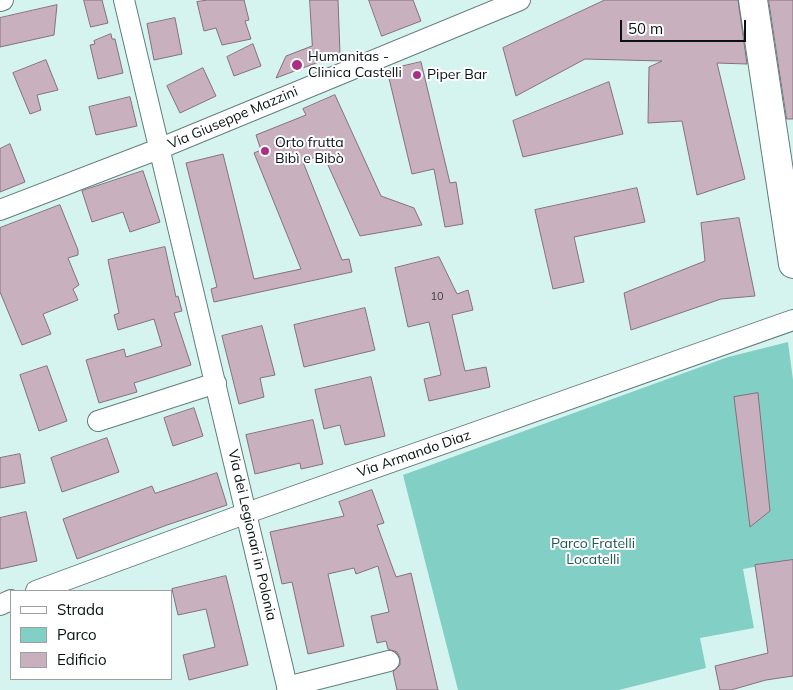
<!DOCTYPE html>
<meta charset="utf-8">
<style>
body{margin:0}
#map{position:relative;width:793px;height:690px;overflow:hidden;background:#d5f4f0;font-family:Mulish,sans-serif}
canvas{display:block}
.legend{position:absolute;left:10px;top:590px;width:162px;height:90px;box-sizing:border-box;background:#fff;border:1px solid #9ca0a0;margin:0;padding:6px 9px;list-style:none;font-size:15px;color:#071211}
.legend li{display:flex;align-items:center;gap:10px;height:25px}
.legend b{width:25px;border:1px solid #9ca0a0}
.scale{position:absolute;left:620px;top:20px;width:126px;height:22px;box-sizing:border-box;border:2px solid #071211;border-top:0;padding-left:6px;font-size:15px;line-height:18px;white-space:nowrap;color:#071211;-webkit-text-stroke:4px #fff;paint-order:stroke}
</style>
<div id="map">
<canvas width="793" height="690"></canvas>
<ul class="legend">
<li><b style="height:6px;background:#fff"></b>Strada</li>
<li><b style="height:14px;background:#82cfc6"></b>Parco</li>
<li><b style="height:14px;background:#c8b0be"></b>Edificio</li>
</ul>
<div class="scale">50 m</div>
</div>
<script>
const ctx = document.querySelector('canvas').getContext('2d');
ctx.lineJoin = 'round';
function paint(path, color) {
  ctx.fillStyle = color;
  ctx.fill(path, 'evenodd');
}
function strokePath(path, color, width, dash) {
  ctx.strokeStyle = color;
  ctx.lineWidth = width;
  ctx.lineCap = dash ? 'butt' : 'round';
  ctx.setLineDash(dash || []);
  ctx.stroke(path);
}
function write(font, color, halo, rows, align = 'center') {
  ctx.font = font + ' Mulish,sans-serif';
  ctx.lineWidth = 4;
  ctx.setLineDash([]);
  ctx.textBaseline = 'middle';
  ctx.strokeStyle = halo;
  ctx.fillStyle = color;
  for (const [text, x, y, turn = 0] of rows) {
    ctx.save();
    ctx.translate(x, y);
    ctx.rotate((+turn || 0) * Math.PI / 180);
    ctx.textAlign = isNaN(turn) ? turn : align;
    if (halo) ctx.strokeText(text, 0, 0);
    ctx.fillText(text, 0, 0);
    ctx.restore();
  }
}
paint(new Path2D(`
 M788,342L793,380V560L743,569L754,628L700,638L706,668L619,690H458L403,475L728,357Z`), '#82cfc6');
const building = new Path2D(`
 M84,0H102L108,23L91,27Z
 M208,0H244L249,20L245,21L251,39L222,45L216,28L204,31L197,2Z
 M310,0H338L340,54L276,78L286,56L312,46Z
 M369,0H413L421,21L382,36Z
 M605,0H738L747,64L717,63L745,179L697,195L682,121L648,123L649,67L662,61L585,59L516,96L503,48Z
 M769,0H793V119H787Z
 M57,5L54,35L0,47V18Z
 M175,18L182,54L154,60L147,24Z
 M111,34L112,39H115L123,73L98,79L90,45L95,44L94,41Z
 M253,44L261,66L234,76L227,57Z
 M46,60L58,90L37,95L41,110L30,114L13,73Z
 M421,62L450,183L456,182L463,224L445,227L434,169L412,174L387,70Z
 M203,68L216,96L180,113L167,86Z
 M609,82L623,134L523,157L513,121Z
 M335,95L381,196L414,208L422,225L360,236L323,154L303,162L342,260L349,259L352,272L214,302L211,289L217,287L186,163L223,154L254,279L301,269L254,153L261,150L256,135L306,115L303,109Z
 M130,97L137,126L96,135L89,107Z
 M10,144L25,182L0,192V149Z
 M143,171L160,222L130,232L123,212L92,222L82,191Z
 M637,188L645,222L574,237L584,282L553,289L535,210Z
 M60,205L78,250V255L68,258L79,285L73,289L78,300L43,314L51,334L22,345L0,292V228Z
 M739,218L755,296L721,299L631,330L624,293L705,261L701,223Z
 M165,247L176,297L178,296L182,311L174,313L191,365L134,383L137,392L99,403L86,360L124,349L126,357L162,346L154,319L118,330L114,315L119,313L108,260Z
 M439,257L457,294L468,290L473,310L452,315L465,371L486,367L490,387L429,401L424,379L441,375L429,322L408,327L395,268Z
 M365,308L375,350L304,367L294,325Z
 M262,326L275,375L260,378L264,397L239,404L222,336Z
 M47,366L67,421L39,431L20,375Z
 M371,377L385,436L345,445L340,425L324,429L315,390Z
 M758,393L770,511L750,527L734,397Z
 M194,408L203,436L173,446L164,418Z
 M313,420L323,464L301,469L300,463L255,474L246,435Z
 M107,438L119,472L62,492L51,458Z
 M20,454L25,483L0,488V458Z
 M217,473L227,505L167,525L77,559L63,519L152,486L155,493Z
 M372,490L384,523L377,525L396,577L411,573L438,690H397L393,672L400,665V658L397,652L388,649L386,641L377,643L371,616L389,612L378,566L356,574L354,568L328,574L344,646L308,654L292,582L282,584L270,532L344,516L339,502Z
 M26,512L37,561L0,569V518Z
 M793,560V676L766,680L731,690H720L715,666L768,653L755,565Z
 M226,576L248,665L189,680L183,655L215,647L206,609L178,615L172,589Z`);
paint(building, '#c8b0be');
strokePath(building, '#86707c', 1);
const street = new Path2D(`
 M124,0L288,690
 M0,1L3,0
 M0,210L161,148L520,0
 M98,421L216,383
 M36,591L247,513L793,320
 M0,605L11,600
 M287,687L389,661`);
const secondary = new Path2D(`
 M753,0L793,264`);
strokePath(street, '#617e7a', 22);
strokePath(secondary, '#617e7a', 30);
strokePath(street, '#fff', 20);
strokePath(secondary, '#fff', 28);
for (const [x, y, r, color] of [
 [297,65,6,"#a93084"],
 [417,75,5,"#a93084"],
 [265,151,5,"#a93084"]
]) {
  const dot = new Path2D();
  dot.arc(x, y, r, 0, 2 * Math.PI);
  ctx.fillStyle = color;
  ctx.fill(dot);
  strokePath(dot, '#fff', 2);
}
write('11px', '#373a3c', null, [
 ["10",437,297]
]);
write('14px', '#071211', '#fff', [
 ["Humanitas -",308,57],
 ["Clinica Castelli",308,73],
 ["Piper Bar",427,75],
 ["Orto frutta",275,143],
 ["Bibì e Bibò",275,159]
], 'left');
write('14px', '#071211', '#fff', [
 ["Via Giuseppe Mazzini",233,118,-23],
 ["Via Armando Diaz",414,454,-19],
 ["Via dei Legionari in Polonia",252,535,77]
]);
write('14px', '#1d5852', '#fff', [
 ["Parco Fratelli",593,544],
 ["Locatelli",593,560]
]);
</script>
